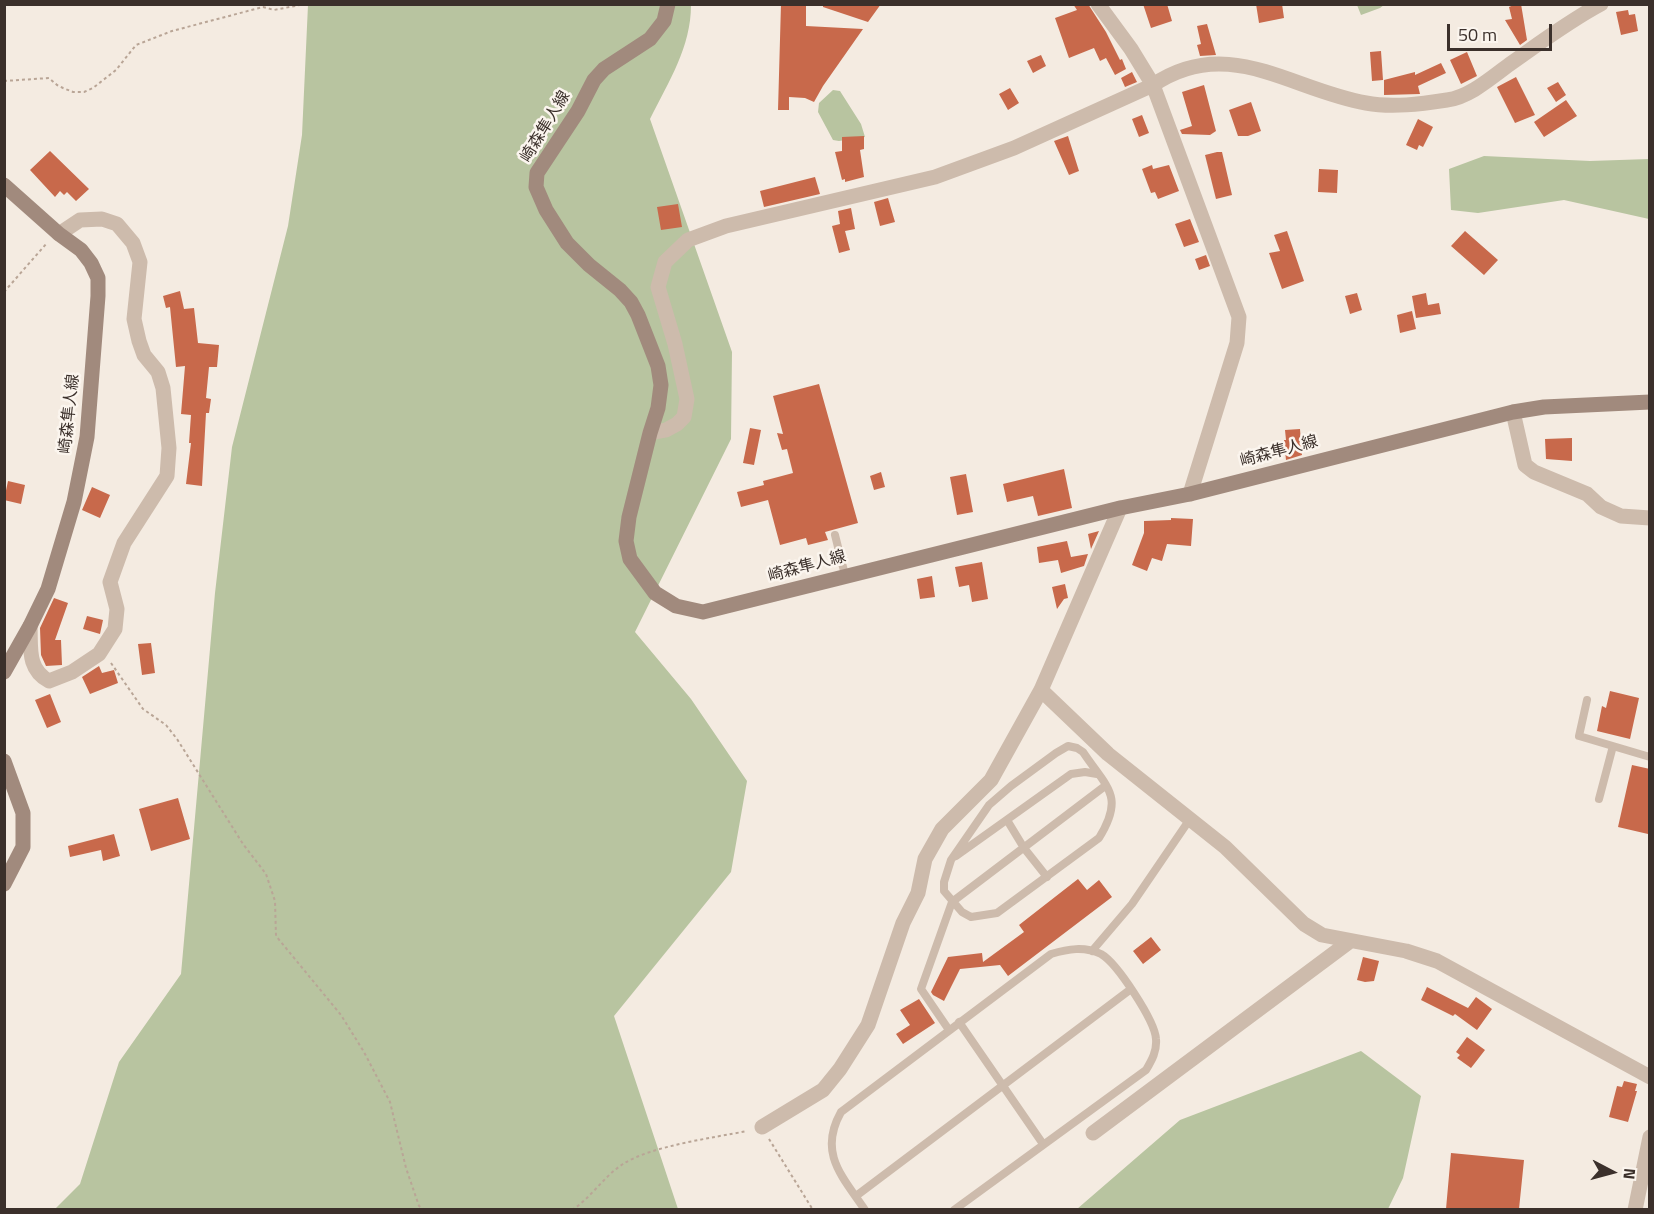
<!DOCTYPE html>
<meta charset="utf-8">
<style>
body{margin:0}
#map{position:relative;width:1654px;height:1214px;overflow:hidden;background:#f4ebe1;font-family:"Titillium Web",sans-serif}
canvas{display:block}
.frame{position:absolute;inset:0;border:6px solid #3b302b;pointer-events:none}
.north{position:absolute;left:1582px;top:1142px;width:60px;height:60px;-webkit-text-stroke:4px #fbf5ee;paint-order:stroke;rotate:96deg;font-size:16px;font-weight:700;line-height:24px;text-align:center;color:#3b302b}
.north::after{content:'';display:block;margin:auto;width:21px;height:27px;background:#3b302b;clip-path:polygon(50% 0,100% 100%,50% 72%,0 100%)}
.scale{position:absolute;left:1447px;top:24px;width:105px;height:27px;box-sizing:border-box;border:3px solid #3b302b;border-top:0;padding-left:8px;font-size:18px;line-height:21px;white-space:nowrap;color:#3b302b;-webkit-text-stroke:4px #fbf5ee;paint-order:stroke}
</style>
<div id="map">
<canvas width="1654" height="1214"></canvas>
<div class="frame"></div>
<div class="north">N</div>
<div class="scale">50 m</div>
</div>
<script>
const ctx = document.querySelector('canvas').getContext('2d');
ctx.lineJoin = 'round';
function paint(path, color) {
  ctx.fillStyle = color;
  ctx.fill(path, 'evenodd');
}
function strokePath(path, color, width, dash) {
  ctx.strokeStyle = color;
  ctx.lineWidth = width;
  ctx.lineCap = dash ? 'butt' : 'round';
  ctx.setLineDash(dash || []);
  ctx.stroke(path);
}
function write(font, color, halo, rows, align = 'center') {
  ctx.font = font + ' "Titillium Web","Noto Sans JP",sans-serif';
  ctx.lineWidth = 5;
  ctx.setLineDash([]);
  ctx.textBaseline = 'middle';
  ctx.strokeStyle = halo;
  ctx.fillStyle = color;
  for (const [text, x, y, turn = 0] of rows) {
    ctx.save();
    ctx.translate(x, y);
    ctx.rotate((+turn || 0) * Math.PI / 180);
    ctx.textAlign = isNaN(turn) ? turn : align;
    if (halo) ctx.strokeText(text, 0, 0);
    ctx.fillText(text, 0, 0);
    ctx.restore();
  }
}
paint(new Path2D(`
 M308,5H691C691,47 669,81 650,119L732,352L731,439L635,632L691,699L747,781L731,872L614,1016L678,1209L54,1210L80,1184L119,1062L181,974L215,593L232,447L288,226L302,135Z
 M1357,5V4L1384,5L1380,8L1361,15Z
 M833,90L840,91L861,124L865,137L839,141L833,140L818,112L819,103Z
 M1484,156L1590,161L1649,159V219L1564,200L1478,213L1451,210L1449,169Z
 M1361,1051L1421,1096L1403,1178L1388,1209H1077L1180,1120Z`), '#b8c4a0');
paint(new Path2D(`
 M781,4H806V26L863,29L823,86L814,102L805,98L789,97V110H778Z
 M823,4H881L868,22L823,7Z
 M1073,4H1088L1106,32L1120,60L1122,59L1126,69L1115,75L1106,58L1100,61L1094,48L1069,58L1055,18L1077,10Z
 M1143,4H1167L1172,21L1151,28Z
 M1256,4H1282L1284,18L1259,23Z
 M1516,4H1521L1527,40L1520,45L1505,20L1512,19L1509,7Z
 M1628,10L1629,15L1635,14L1638,31L1621,35L1616,12Z
 M1207,24L1216,55L1200,56L1197,45L1201,44L1197,26Z
 M1381,51L1383,80L1372,81L1370,52Z
 M1467,52L1477,76L1461,84L1450,60Z
 M1041,55L1046,66L1033,73L1027,61Z
 M1441,63L1446,73L1418,86L1420,94L1384,95V80L1415,72V75Z
 M1132,72L1137,82L1125,87L1121,78Z
 M1516,77L1535,115L1515,123L1497,87Z
 M1558,82L1566,95L1556,102L1547,88Z
 M1204,85L1216,131L1210,135L1182,134L1180,130L1192,126L1182,92Z
 M1010,88L1019,103L1008,110L999,94Z
 M1566,100L1577,116L1544,137L1534,122Z
 M1251,102L1261,131L1248,136H1238L1229,110Z
 M1142,115L1149,133L1139,137L1132,119Z
 M1418,119L1433,127L1423,147L1419,145L1417,150L1406,145Z
 M864,136V149L860,150L864,177L845,182V179L842,180L835,152L842,151V137Z
 M1068,136L1079,171L1069,175L1054,141Z
 M50,151L89,189L76,201L67,192L64,195L60,191L55,197L30,170Z
 M1217,152H1222L1232,195L1216,199L1205,155Z
 M1152,165L1153,169L1169,165L1179,191L1158,199L1155,192L1151,193L1142,169Z
 M1319,169L1338,170L1337,193L1318,192Z
 M815,177L820,194L764,207L760,191Z
 M888,198L895,222L880,226L874,202Z
 M678,204L682,227L661,230L657,207Z
 M851,208L855,229L845,231L850,250L839,253L832,226L840,224L838,211Z
 M1190,219L1199,242L1184,247L1175,224Z
 M1287,231L1304,281L1282,289L1269,253L1280,251L1274,235Z
 M1465,231L1498,260L1484,275L1451,246Z
 M1206,255L1210,266L1199,270L1195,259Z
 M180,291L184,309L194,308L198,343L219,345L217,367H209L206,398L211,399L209,413H206L202,486L186,484L191,443H189L191,415L181,414L185,366L176,367L170,307L166,308L163,296Z
 M1357,293L1362,310L1350,314L1345,296Z
 M1426,293L1428,305L1439,303L1441,314L1416,318L1412,296Z
 M1412,311L1416,329L1400,333L1397,315Z
 M819,384L858,523L825,532L828,540L808,545L806,538L780,545L768,500L741,507L737,492L764,485L763,481L793,473L787,449L782,450L777,433L783,434L773,396Z
 M750,428L761,430L754,465L743,463Z
 M1300,429L1302,455L1286,460L1284,440H1286L1285,430Z
 M1572,438V461L1546,459L1545,439Z
 M1064,469L1072,508L1038,516L1033,496L1007,502L1003,484Z
 M881,472L885,487L874,490L870,476Z
 M966,474L973,512L957,515L950,477Z
 M8,481L25,485L21,504L4,500Z
 M92,487L110,495L100,518L82,510Z
 M1171,518L1193,519L1191,546L1167,544L1162,561L1152,558L1147,571L1132,565L1144,533V521L1171,520Z
 M1099,531L1091,549L1088,534Z
 M1067,541L1071,557L1088,554L1084,566L1061,573L1058,560L1039,563L1037,547Z
 M982,562L988,599L972,602L969,585L959,587L955,567Z
 M932,576L935,597L920,599L917,579Z
 M1065,584L1068,598L1064,599L1057,609L1052,587Z
 M54,598L68,603L55,640H61L62,665L46,666L41,655L40,628Z
 M87,616L103,620L100,634L83,629Z
 M151,643L155,673L142,675L138,644Z
 M99,666L102,673L114,670L118,683L90,694L82,677Z
 M1610,691L1639,698L1630,739L1597,731L1602,706L1606,708Z
 M50,694L61,722L47,728L35,700Z
 M1632,765L1650,769V826L1648,834L1618,827Z
 M178,798L190,839L151,851L139,809Z
 M114,834L120,856L103,861L101,850L70,857L68,846Z
 M1078,879L1087,890L1099,880L1112,897L1008,976L1000,965L960,969L944,1001L933,995L931,992L948,957L982,953L983,962L1024,932L1019,925Z
 M1151,937L1161,950L1143,964L1133,951Z
 M1363,957L1379,961L1374,981L1365,982L1357,980Z
 M1427,987L1468,1008L1476,997L1492,1009L1477,1030L1455,1014L1453,1016L1421,1000Z
 M919,999L935,1023L903,1044L896,1034L910,1025L900,1010Z
 M1467,1037L1485,1050L1471,1068L1457,1058L1460,1055L1456,1052Z
 M1624,1081L1637,1084L1635,1091H1637L1628,1122L1609,1117L1617,1086L1622,1087Z
 M1451,1153L1524,1160L1519,1209H1446Z`), '#c8694b');
strokePath(new Path2D(`
 M4,81L49,78L57,85L63,88L73,92H84L93,88L116,70L136,45L172,31L263,7L274,10L305,4
 M4,292L47,243
 M111,663L143,709L166,725L177,739L243,844L266,874L275,901L276,936L341,1015L364,1052L390,1102L406,1168L419,1206L425,1210
 M769,1139L813,1210
 M572,1210C591,1198 604,1176 623,1164C651,1146 712,1138 747,1131`), '#b9a596', 2, [3, 3]);
strokePath(new Path2D(`
 M835,535L845,575
 M1587,700L1579,736L1650,757
 M1068,746L1077,748L1083,752C1107,788 1125,796 1099,838L997,913L971,917L962,912L944,891V882L951,860L989,805L1011,786L1056,753Z
 M1599,799L1613,746
 M1007,820L1024,848L1047,877
 M956,856L1071,774L1085,772L1097,774
 M1092,951L1132,904L1190,819
 M959,1022L1043,1144
 M949,1030L921,989L952,902L1105,786
 M856,1196L1131,989
 M865,1210C842,1176 818,1153 841,1112L1051,954C1068,949 1084,946 1101,954C1117,963 1155,1021 1156,1039C1157,1051 1152,1060 1146,1070L954,1210`), '#cdbbac', 8);
strokePath(new Path2D(`
 M1098,4L1131,49L1153,85L1239,317L1237,343L1190,494
 M1513,412L1525,465L1534,472L1587,494L1601,507L1621,516L1650,518
 M650,433L666,430L677,424L684,417L687,399L675,344L658,287L665,262L688,240L726,226L935,177L1014,148L1153,85C1228,34 1291,90 1366,103C1392,108 1421,104 1447,100C1470,97 1492,77 1510,64C1540,43 1569,21 1601,4
 M30,626C31,648 27,669 49,681L72,672L99,654L115,629L117,609L110,582L124,543L167,476L169,448L163,388L158,372L144,355L139,341L134,319L140,262L133,243L117,224L102,219L80,220L59,234
 M1041,690L1108,754L1225,847L1304,924L1322,935L1406,951L1437,961L1650,1077
 M762,1127L823,1090L840,1069L868,1025L903,923L918,893L925,859L942,829L991,780L1041,690L1120,508
 M1093,1133L1349,942`), '#cdbbac', 15);
strokePath(new Path2D(`
 M1635,1210L1650,1137`), '#cdbbac', 15);
strokePath(new Path2D(`
 M668,4L664,21L650,39L604,69L594,80L578,111L537,173L536,187L546,210L567,243L589,265L620,290L631,302L638,315L658,366L661,385L658,408L650,433L629,517L626,541L630,559L655,593L676,606L703,612L1120,508L1190,494L1513,412L1544,407L1650,402
 M4,185L59,234L81,250L91,263L98,278V296L87,437L74,502L48,589L30,626L4,672
 M4,761L23,813V847L4,884`), '#a18a7d', 15);
write('16px', '#3b302b', '#fbf5ee', [
 ["崎森隼人線",546,127,-59],
 ["崎森隼人線",70,414,-84],
 ["崎森隼人線",1279,452,-15],
 ["崎森隼人線",807,567,-15]
]);
</script>
